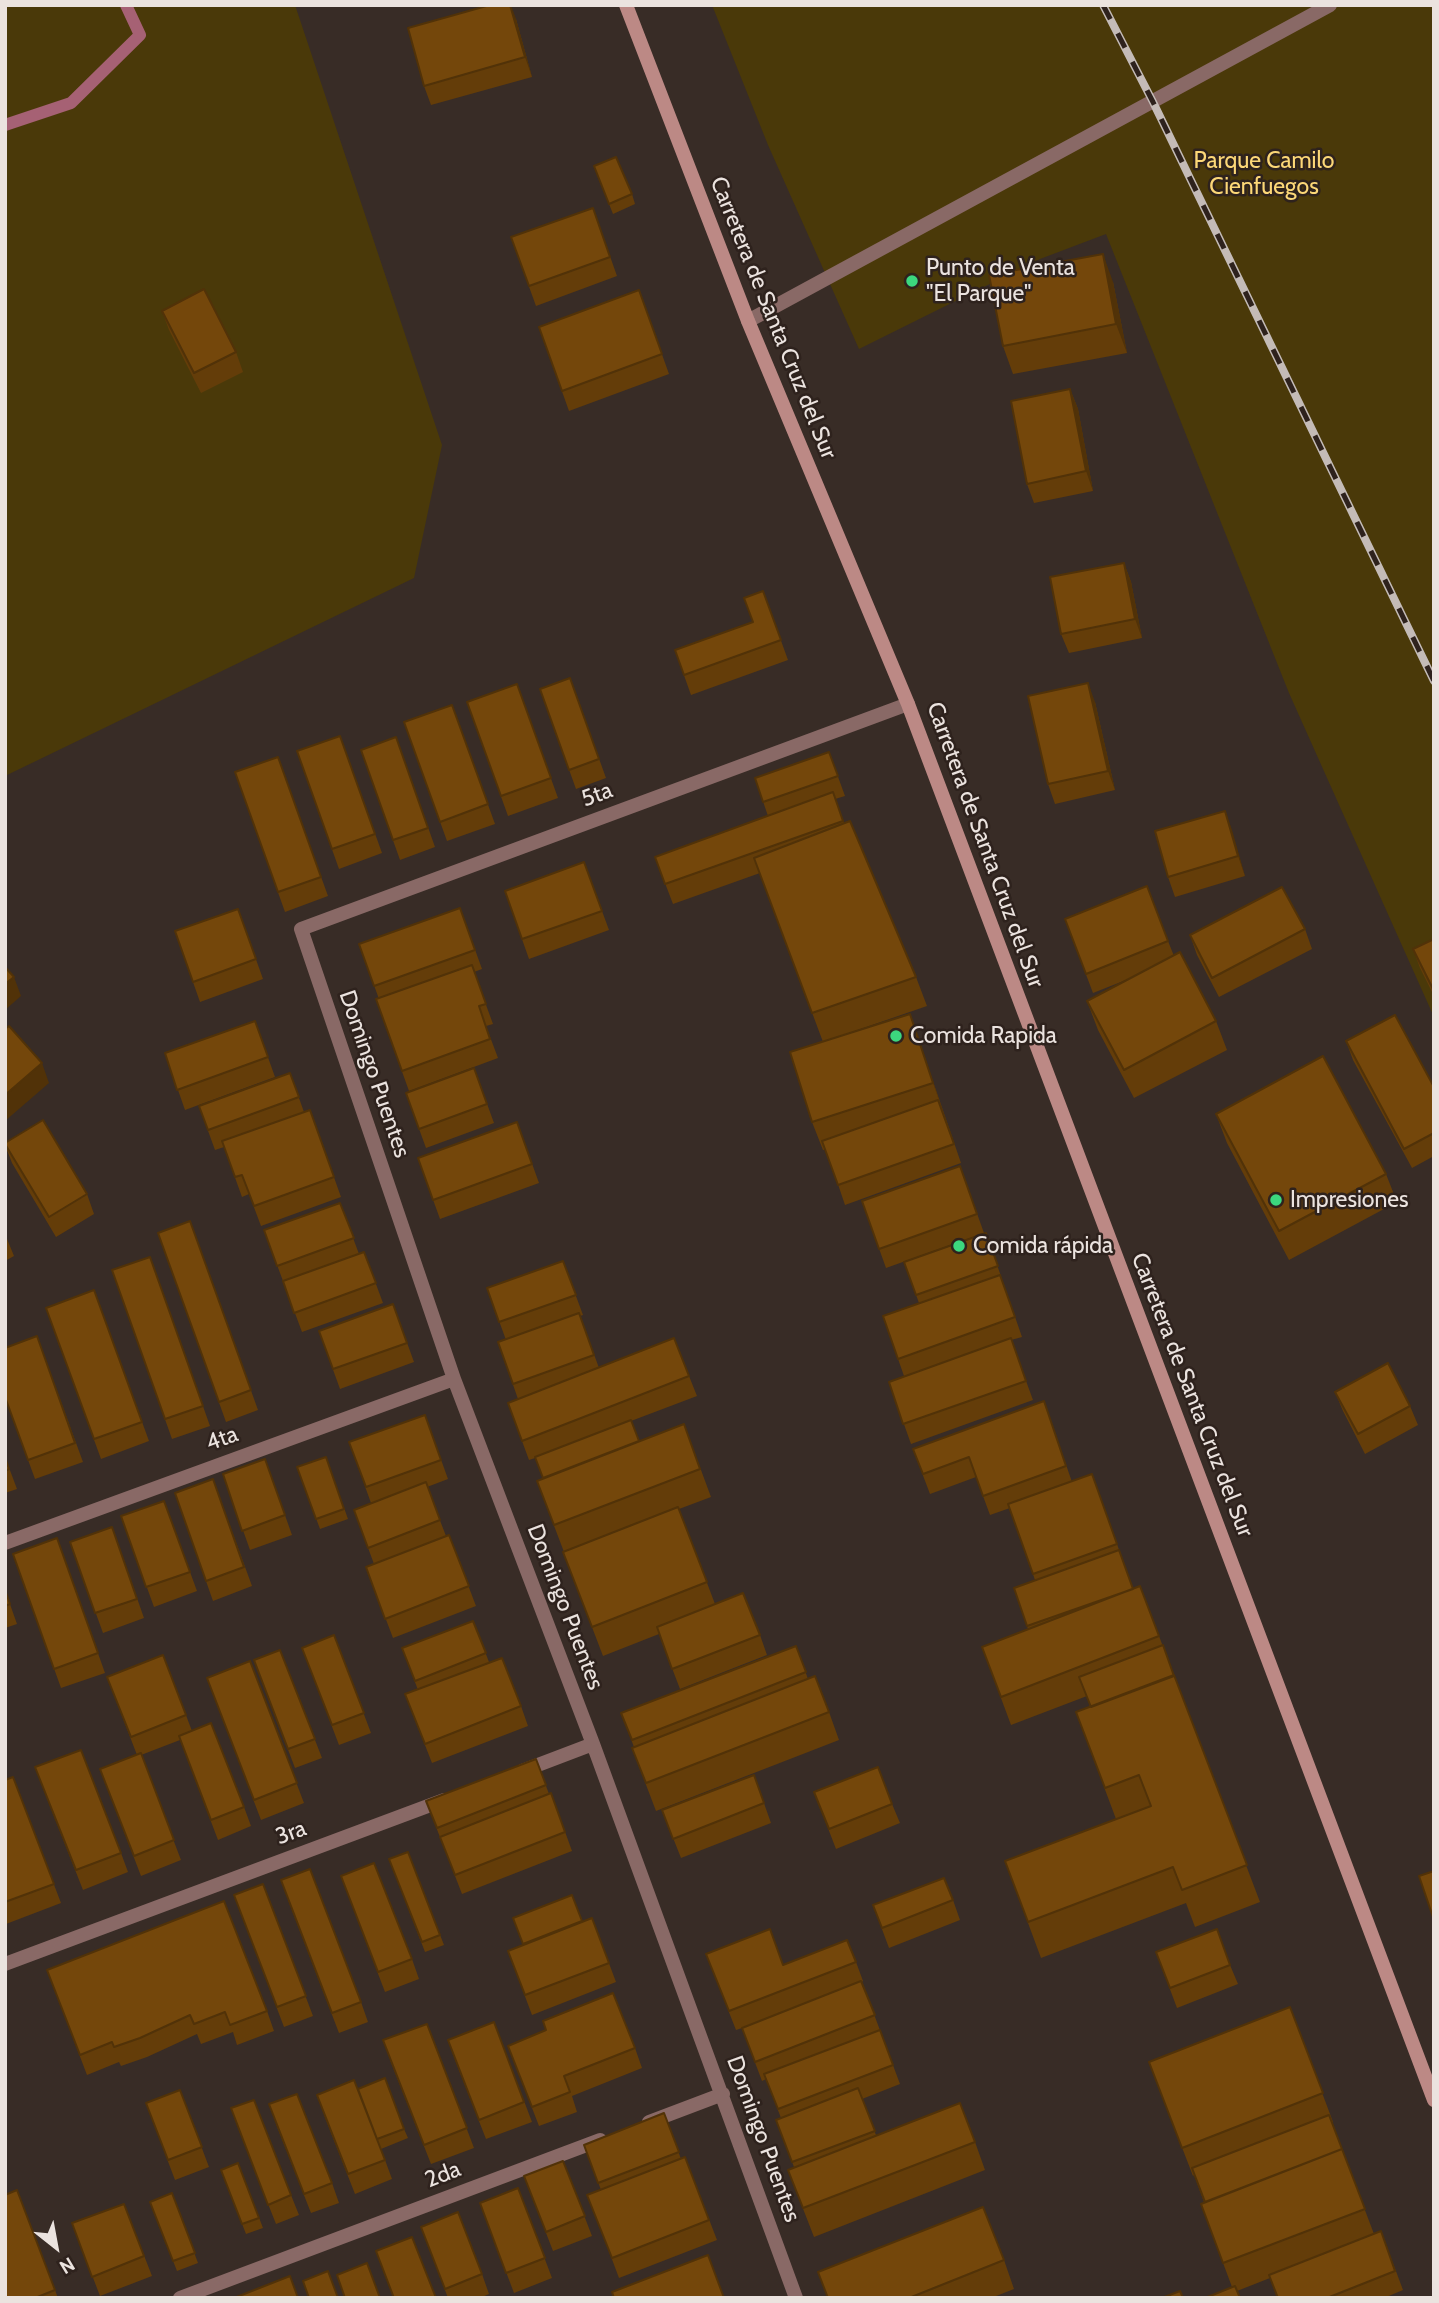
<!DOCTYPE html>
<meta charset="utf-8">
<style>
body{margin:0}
#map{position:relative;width:1439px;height:2303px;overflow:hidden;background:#382c26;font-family:Cabin,sans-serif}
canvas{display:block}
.frame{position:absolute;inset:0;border:7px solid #ebe3df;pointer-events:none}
.north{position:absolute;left:21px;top:2212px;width:70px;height:70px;-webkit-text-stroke:5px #2e221d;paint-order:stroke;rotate:149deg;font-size:19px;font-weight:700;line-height:28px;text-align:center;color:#ebe3df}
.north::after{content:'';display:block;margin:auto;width:24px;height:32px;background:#ebe3df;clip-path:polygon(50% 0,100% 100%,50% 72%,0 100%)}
</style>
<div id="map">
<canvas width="1439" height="2303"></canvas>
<div class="frame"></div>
<div class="north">N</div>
</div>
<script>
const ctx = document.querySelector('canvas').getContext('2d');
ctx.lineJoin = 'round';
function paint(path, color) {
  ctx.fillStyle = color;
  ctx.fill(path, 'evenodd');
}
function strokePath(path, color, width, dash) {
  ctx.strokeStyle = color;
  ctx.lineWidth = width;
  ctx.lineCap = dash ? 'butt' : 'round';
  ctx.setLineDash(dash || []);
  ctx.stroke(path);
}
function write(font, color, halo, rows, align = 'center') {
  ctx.font = font + ' Cabin,sans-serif';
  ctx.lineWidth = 5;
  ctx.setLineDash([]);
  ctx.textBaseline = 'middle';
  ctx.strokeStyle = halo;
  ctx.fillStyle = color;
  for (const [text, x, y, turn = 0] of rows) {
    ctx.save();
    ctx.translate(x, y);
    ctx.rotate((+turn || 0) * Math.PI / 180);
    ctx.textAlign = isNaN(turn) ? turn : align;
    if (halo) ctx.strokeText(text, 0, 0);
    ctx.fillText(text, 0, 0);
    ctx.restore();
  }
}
paint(new Path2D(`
 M5,5H295L442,445L414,578L5,776Z
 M712,5H1434V1017L1289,693L1106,234L1040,259L859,349L768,145Z`), '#4a3909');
strokePath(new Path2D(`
 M5,125L71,103L140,35L126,5`), '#a66174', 12);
strokePath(new Path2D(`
 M748,321L1330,5
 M5,1543L454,1379
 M522,1771L593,1744
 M5,1964L444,1800
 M649,2122L723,2094
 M180,2298L600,2140
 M796,2298L593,1744L454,1379L301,929L908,704`), '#896966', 14);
strokePath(new Path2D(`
 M626,5L748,321L908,704L1434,2100`), '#bc8985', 14);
const rail = new Path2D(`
 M1103,5L1153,102L1434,681`);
strokePath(rail, '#c4bbb7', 8);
strokePath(rail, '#2e221d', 5, [16]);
paint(new Path2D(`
 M516,19L532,77L431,105L424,86Z
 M594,166L632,194L635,204L613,214Z
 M593,208L617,276L536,306L511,237Z
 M1113,282L1127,353L1013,374L1003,346Z
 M639,290L669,374L569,411L539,327Z
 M162,311L236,352L243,372L201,393L169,330Z
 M1070,389L1078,409L1093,491L1034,503L1027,484Z
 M1124,563L1131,582L1142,638L1069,653L1061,634Z
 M763,591L788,660L691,695L675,650L753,622Z
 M570,678L606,778L576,789L540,689Z
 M517,684L558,798L508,816L467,702Z
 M1095,702L1115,790L1055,804L1048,784Z
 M452,705L495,824L447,841L404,722Z
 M340,736L382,853L339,869L297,751Z
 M396,737L435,847L400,860L361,750Z
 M829,752L845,796L835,799L844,823L916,977L927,1006L823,1042L760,873L673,904L655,857L768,816L755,778Z
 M278,757L328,896L285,912L235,772Z
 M1225,811L1245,876L1175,897L1168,877Z
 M584,862L609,930L529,959L505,891Z
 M460,908L482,969L474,972L493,1024L486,1026L498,1058L409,1091L376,999H379L359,944Z
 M238,909L263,979L200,1002L175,931Z
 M1065,919L1168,941L1174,956L1216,1021L1227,1050L1134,1098L1098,1030L1087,1001L1131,978L1093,993Z
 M1305,929L1312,949L1219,997L1197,955L1190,935Z
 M1434,939V996L1420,968L1413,949Z
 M910,1014L961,1163L845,1205L826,1149L823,1150L812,1122Z
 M255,1021L275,1077L185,1110L165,1053Z
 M1346,1041L1434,1087V1156L1412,1168L1353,1060Z
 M474,1068L494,1123L426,1148L406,1093Z
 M290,1073L304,1112L310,1110L341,1197L261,1226L249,1194L242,1197L224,1147L215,1150L199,1106Z
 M1216,1114L1386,1174L1397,1202L1289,1260L1227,1143Z
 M517,1122L539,1183L440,1219L418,1158Z
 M5,1145L87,1194L94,1214L56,1237L12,1163Z
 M960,1166L984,1233L886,1268L862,1201Z
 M340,1203L359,1254L364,1252L383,1303L302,1332L264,1230Z
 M190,1221L258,1410L226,1422L158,1233Z
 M986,1233L1022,1337L1011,1340L1033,1400L911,1444L889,1382L904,1376L883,1316L919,1303L904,1262Z
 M5,1234L14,1256L5,1261Z
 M150,1257L210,1426L172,1439L112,1270Z
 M563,1261L583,1315L580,1316L599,1368L689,1376L697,1396L631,1421L639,1441L684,1424L711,1497L679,1509L715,1604L760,1635L767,1655L680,1689L659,1634L603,1656L574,1580L563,1552H564L537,1481L543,1479L535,1458L529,1460L508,1403L518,1399L498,1342L506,1340L487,1288Z
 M94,1290L149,1441L101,1459L46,1308Z
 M393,1304L414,1362L340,1389L319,1331Z
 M37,1336L83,1462L35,1479L5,1397Z
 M1335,1392L1410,1406L1418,1425L1365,1454L1343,1411Z
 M1044,1401L1072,1482L1092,1474L1133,1589L1140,1586L1260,1902L1195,1927L1186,1903L1041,1958L1005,1861L1116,1819L1076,1712L1090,1707L1087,1696L1011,1725L982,1647L1028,1629L1014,1588L1035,1580L1010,1508L990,1515L976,1477L930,1494L913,1449Z
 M425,1415L448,1479L427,1487L446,1536L449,1535L476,1606L393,1638L366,1567L374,1564L354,1510L371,1503L349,1442Z
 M5,1457L17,1489L5,1493Z
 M326,1457L348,1519L320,1529L297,1467Z
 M265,1459L292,1535L250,1550L223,1474Z
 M213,1479L252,1586L213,1601L175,1493Z
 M164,1501L197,1591L154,1607L121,1516Z
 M112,1527L144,1618L103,1633L70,1542Z
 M57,1538L105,1673L61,1688L13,1554Z
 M5,1590L17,1624L5,1628Z
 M473,1621L489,1662L521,1706L528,1726L432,1763L405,1694L418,1690L402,1648Z
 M334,1635L371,1733L339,1745L302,1648Z
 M796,1646L808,1679L829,1712L839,1740L656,1811L632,1748L634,1747L621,1713Z
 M280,1650L322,1758L295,1768L254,1660Z
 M163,1655L192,1731L244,1807L251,1826L218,1840L180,1740L141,1755L181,1860L141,1876L100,1769L137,1755L107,1677Z
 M250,1661L304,1803L261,1820L207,1678Z
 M536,1759L549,1794L551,1793L572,1851L462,1894L426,1801Z
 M754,1775L771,1823L681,1858L662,1810Z
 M13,1777L61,1903L6,1924L5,1922V1780Z
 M42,1786L121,1853L128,1872L83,1890Z
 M814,1792L892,1804L900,1823L836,1849Z
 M408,1852L444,1945L425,1952L389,1859Z
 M263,1884L313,2016L284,2027L234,1895Z
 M348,1895L412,1959L419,1979L385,1992Z
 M288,1900L361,2002L368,2022L339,2033Z
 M953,1900L960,1920L889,1948L873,1905Z
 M592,1918L616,1982L532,2015L508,1951Z
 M1156,1952L1230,1965L1238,1984L1177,2008Z
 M706,1954L783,1965L856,1962L863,1981L862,1982L900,2084L862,2099L876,2135L975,2142L985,2170L814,2237L788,2170L794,2167L776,2120L781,2118L766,2079L762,2081L742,2028L736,2030Z
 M47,1970L267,2011L274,2031L237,2045L233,2032L201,2044L197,2034L147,2057L121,2066L119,2062L87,2075Z
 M1290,2007L1333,2122L1332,2123L1374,2234L1381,2231L1403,2290L1384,2298H1277L1270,2278L1237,2291L1232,2287L1201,2204L1204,2202L1194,2175L1193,2176L1149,2062Z
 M494,2022L532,2122L486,2139L455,2060Z
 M427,2024L474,2148L431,2164L390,2060Z
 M508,2046L635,2048L642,2068L572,2096L577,2112L539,2126Z
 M358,2089L404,2129L408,2138L381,2149L392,2179L355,2194L324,2115Z
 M180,2090L209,2167L175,2180L146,2103Z
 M664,2113L681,2159L685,2157L717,2240L619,2278L595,2214L601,2190L584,2145Z
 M276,2124L332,2183L339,2203L311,2213Z
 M238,2128L291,2195L299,2215L276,2224Z
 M563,2161L592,2236L553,2251L524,2176Z
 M238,2163L263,2228L246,2234L221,2170Z
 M518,2188L552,2278L514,2293L480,2203Z
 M17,2190L58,2298H5Z
 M172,2193L198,2263L177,2271L150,2202Z
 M124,2204L152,2276L100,2296L72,2223Z
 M421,2227L482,2274L489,2294L480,2298H448Z
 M1004,2260L1014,2289L991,2298H828L818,2272Z`), '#643d09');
paint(new Path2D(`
 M511,5L516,19L532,77L525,57Z
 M1103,254L1113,282L1127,353L1116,324Z
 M1070,389L1078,409L1093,491L1086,471Z
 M1124,563L1131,582L1142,638L1135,619Z
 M1088,683L1095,702L1115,790L1108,771Z
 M1225,811L1232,830L1245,876L1238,856Z
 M14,977L21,996L5,1010V984Z
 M910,1014L920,1042L943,1112L933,1083Z
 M42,1063L49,1083L5,1121V1095Z`), '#513208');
const building = new Path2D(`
 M490,5H510L525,57L424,86L408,28Z
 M616,157L632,194L609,204L594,166Z
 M593,208L610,257L529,286L511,237Z
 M1103,254L1116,324L1003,346L989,275Z
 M204,289L236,352L194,373L162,311Z
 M639,290L662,354L562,391L539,327Z
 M1070,389L1086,471L1027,484L1011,401Z
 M1124,563L1135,619L1061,634L1050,577Z
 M763,591L781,640L684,675L675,650L753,622L744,598Z
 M570,678L599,759L569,770L540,689Z
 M1088,683L1108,771L1048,784L1028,696Z
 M517,684L551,778L501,796L467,702Z
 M452,705L488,804L440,822L404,722Z
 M340,736L375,834L332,849L297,751Z
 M396,737L428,828L393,840L361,750Z
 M829,752L838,776L763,802L755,778Z
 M278,757L321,877L278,892L235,772Z
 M833,792L843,821L665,884L655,857Z
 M1225,811L1238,856L1168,877L1155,831Z
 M850,821L916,977L812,1013L754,858Z
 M584,862L602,911L522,939L505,891Z
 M1147,886L1168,941L1086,974L1065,919Z
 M1282,887L1305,929L1212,978L1190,935Z
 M460,908L475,950L374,986L359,944Z
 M238,909L256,959L193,982L175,931Z
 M1434,939V991L1413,949Z
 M1180,952L1216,1021L1124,1070L1087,1001Z
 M472,965L486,1004L479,1006L490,1039L402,1071L376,999Z
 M5,967L14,977L5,984Z
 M910,1014L933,1083L812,1122L790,1052Z
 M1395,1015L1434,1087V1133L1404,1149L1346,1041Z
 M255,1021L268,1057L177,1090L165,1053Z
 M9,1026L42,1063L5,1095V1029Z
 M1323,1056L1386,1174L1279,1231L1216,1114Z
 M474,1068L487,1104L419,1129L406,1093Z
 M290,1073L299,1097L208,1130L199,1106Z
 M938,1100L954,1144L838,1185L822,1141Z
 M310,1110L334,1177L254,1206L242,1175L235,1177L222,1141Z
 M43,1120L87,1194L49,1217L5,1144V1143Z
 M517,1122L532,1164L433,1200L418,1158Z
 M960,1166L977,1214L879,1249L862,1201Z
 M340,1203L354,1238L277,1266L264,1230Z
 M190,1221L251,1390L219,1402L158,1233Z
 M986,1233L998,1266L916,1295L904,1262Z
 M364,1252L376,1283L294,1313L283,1281Z
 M150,1257L203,1406L165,1419L112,1270Z
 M563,1261L576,1295L499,1322L487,1288Z
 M1000,1275L1015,1317L898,1359L883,1316Z
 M94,1290L142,1422L94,1439L46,1308Z
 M393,1304L407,1343L333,1369L319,1331Z
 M579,1313L594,1355L513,1384L498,1342Z
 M37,1336L75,1443L28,1460L5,1397V1348Z
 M674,1338L689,1376L522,1441L508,1403Z
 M1011,1338L1026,1381L903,1424L889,1382Z
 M1388,1363L1410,1406L1358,1434L1335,1392Z
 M1044,1401L1066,1466L983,1496L969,1457L923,1474L913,1449Z
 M425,1415L441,1460L366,1487L349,1442Z
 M631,1420L639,1441L543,1478L535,1457Z
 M684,1424L700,1469L554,1525L537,1481Z
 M5,1457L9,1469L5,1471Z
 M326,1457L344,1509L316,1519L297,1467Z
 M265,1459L285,1515L242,1531L223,1474Z
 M1092,1474L1117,1544L1033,1574L1008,1504Z
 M213,1479L244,1567L206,1581L175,1493Z
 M426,1482L440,1520L368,1548L354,1510Z
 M164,1501L190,1572L146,1587L121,1516Z
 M678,1507L707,1582L592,1627L563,1552Z
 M112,1527L137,1599L95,1613L70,1542Z
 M449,1535L469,1586L385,1619L366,1567Z
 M57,1538L98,1653L54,1669L13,1554Z
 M1119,1550L1133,1589L1027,1626L1014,1588Z
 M1140,1586L1159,1636L1001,1697L982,1647Z
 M5,1590L10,1604L5,1606Z
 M743,1593L760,1635L672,1669L657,1627Z
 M473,1621L486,1653L415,1681L402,1648Z
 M334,1635L364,1713L332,1725L302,1648Z
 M1163,1645L1174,1676L1091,1707L1079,1677Z
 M796,1646L806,1672L632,1740L621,1713Z
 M280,1650L315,1739L288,1749L254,1660Z
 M163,1655L186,1715L131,1737L107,1677Z
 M502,1658L521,1706L425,1744L405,1694Z
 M250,1661L297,1783L254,1800L207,1678Z
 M1174,1675L1247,1865L1182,1890L1173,1867L1028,1922L1005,1861L1151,1806L1139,1775L1105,1788L1076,1712Z
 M815,1676L829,1712L646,1783L632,1748Z
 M211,1723L244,1807L211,1820L179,1736Z
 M81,1750L121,1853L76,1870L35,1767Z
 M141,1753L174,1840L134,1856L100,1769Z
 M536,1759L546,1785L437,1828L426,1801Z
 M878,1767L892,1804L829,1829L814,1792Z
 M754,1775L764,1803L673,1839L662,1810Z
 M13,1777L54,1884L5,1902V1780Z
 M551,1793L565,1832L455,1875L440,1837Z
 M408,1852L440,1935L422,1942L389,1859Z
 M374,1863L412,1959L378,1972L341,1876Z
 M310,1869L361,2002L332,2013L281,1880Z
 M1434,1871V1920L1419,1876Z
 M944,1878L953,1900L882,1928L873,1905Z
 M263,1884L306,1996L277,2007L234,1895Z
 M572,1895L582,1921L523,1944L513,1918Z
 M224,1901L267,2011L230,2025L225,2012L194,2024L190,2015L140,2038L114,2047L112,2042L80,2055L47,1970Z
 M592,1918L609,1963L525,1995L508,1951Z
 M770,1929L783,1965L847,1940L856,1962L729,2011L706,1954Z
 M1217,1929L1230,1965L1170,1988L1156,1952Z
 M861,1981L875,2015L755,2062L742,2028Z
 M613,1993L635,2048L564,2076L570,2092L532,2107L508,2046L546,2030L543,2021Z
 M1290,2007L1323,2093L1182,2148L1149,2062Z
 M494,2022L524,2102L479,2120L448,2040Z
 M427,2024L467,2128L424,2145L383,2040Z
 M880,2030L893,2065L778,2109L764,2074Z
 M385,2078L404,2129L377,2139L358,2089Z
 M354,2080L385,2160L348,2174L317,2095Z
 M858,2088L875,2131L792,2162L776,2120Z
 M180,2090L202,2147L168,2160L146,2103Z
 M297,2094L332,2183L304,2194L269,2104Z
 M254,2100L291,2195L268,2205L231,2108Z
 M960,2103L975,2142L803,2208L788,2170Z
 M664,2113L679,2152L598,2183L584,2145Z
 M1329,2115L1342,2149L1205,2202L1192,2168Z
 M1342,2149L1365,2209L1223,2263L1201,2204Z
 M685,2157L709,2220L612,2258L587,2195Z
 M563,2161L585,2216L546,2232L524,2176Z
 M238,2163L259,2218L242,2224L221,2170Z
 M518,2188L545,2258L506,2273L480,2203Z
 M17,2190L55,2290L35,2298H5V2195Z
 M172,2193L195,2253L173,2261L150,2202Z
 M124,2204L144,2256L92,2277L72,2223Z
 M983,2207L1004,2260L909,2298H828L818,2272Z
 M458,2212L482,2274L445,2289L421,2227Z
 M1381,2231L1395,2271L1327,2298H1278L1269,2275Z
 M412,2237L436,2298H394L376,2251Z
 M708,2255L724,2298H614L612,2292Z
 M367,2263L380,2298H345L337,2275Z
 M328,2271L338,2298H309L303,2281Z
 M290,2276L298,2298H234Z
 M1235,2286L1240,2298H1205Z
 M1180,2291L1183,2298H1162Z`);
paint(building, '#74470b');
strokePath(building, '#513208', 2);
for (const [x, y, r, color] of [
 [912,281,7,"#3cd77e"],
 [896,1036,7,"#3cd77e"],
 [1276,1200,7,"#3cd77e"],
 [959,1246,7,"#3cd77e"]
]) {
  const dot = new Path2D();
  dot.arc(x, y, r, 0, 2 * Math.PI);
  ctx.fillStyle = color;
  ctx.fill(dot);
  strokePath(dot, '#2e221d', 2.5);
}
write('23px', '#fcd777', '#2e221d', [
 ["Parque Camilo",1264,161],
 ["Cienfuegos",1264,187]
]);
write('23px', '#ebe3df', '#2e221d', [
 ["Punto de Venta",926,268],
 ["\"El Parque\"",926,294],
 ["Comida Rapida",910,1036],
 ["Impresiones",1290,1200],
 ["Comida rápida",973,1246]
], 'left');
write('23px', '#ebe3df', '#2e221d', [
 ["Carretera de Santa Cruz del Sur",773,318,68],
 ["5ta",597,795,-20],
 ["Carretera de Santa Cruz del Sur",985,845,70],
 ["Domingo Puentes",374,1074,71],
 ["Carretera de Santa Cruz del Sur",1192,1395,69],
 ["4ta",222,1439,-20],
 ["Domingo Puentes",565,1607,69],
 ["3ra",291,1833,-20],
 ["Domingo Puentes",763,2139,70],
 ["2da",443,2175,-21]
]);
</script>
